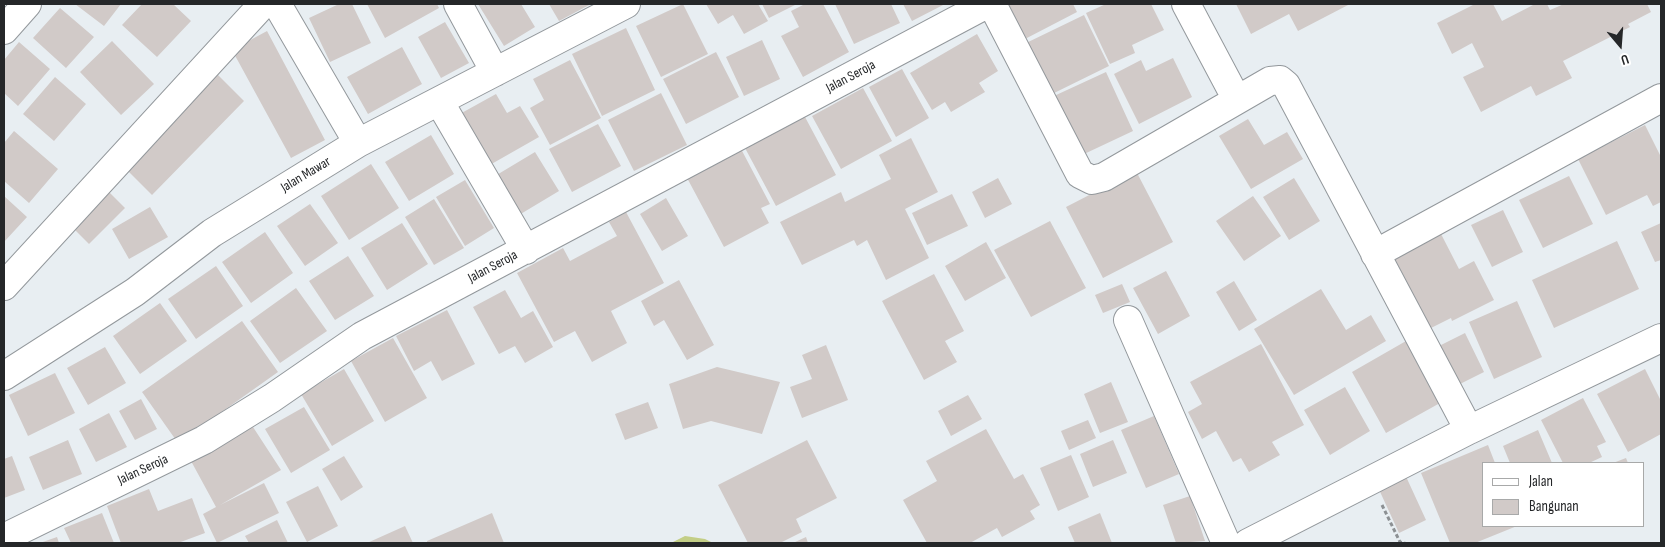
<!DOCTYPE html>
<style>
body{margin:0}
#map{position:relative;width:1665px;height:547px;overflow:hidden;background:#e8eef2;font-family:"Sofia Sans Condensed",sans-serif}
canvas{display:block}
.frame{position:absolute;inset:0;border:5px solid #252729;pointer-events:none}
.legend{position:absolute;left:1482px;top:462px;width:162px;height:65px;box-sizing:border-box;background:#fff;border:1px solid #a8a9a9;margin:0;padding:6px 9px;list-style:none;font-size:15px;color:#252729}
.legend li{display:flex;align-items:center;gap:10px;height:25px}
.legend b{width:25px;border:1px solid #a8a9a9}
.north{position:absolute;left:1595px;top:20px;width:50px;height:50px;-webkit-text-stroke:4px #fff;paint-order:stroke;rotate:162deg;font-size:14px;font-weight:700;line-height:20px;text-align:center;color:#252729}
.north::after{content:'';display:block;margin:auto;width:18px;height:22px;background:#252729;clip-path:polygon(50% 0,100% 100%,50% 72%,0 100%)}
</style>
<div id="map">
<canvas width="1665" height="547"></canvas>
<div class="frame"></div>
<ul class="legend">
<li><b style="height:6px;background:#fff"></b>Jalan</li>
<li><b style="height:14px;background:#d1cac8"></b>Bangunan</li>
</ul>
<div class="north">U</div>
</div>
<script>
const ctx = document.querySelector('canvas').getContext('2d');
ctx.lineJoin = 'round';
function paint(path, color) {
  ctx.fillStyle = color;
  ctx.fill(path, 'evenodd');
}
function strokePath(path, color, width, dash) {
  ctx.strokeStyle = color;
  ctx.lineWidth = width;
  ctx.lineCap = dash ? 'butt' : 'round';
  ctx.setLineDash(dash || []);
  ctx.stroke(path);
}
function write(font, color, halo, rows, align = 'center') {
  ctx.font = font + ' "Sofia Sans Condensed",sans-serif';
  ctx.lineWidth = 4;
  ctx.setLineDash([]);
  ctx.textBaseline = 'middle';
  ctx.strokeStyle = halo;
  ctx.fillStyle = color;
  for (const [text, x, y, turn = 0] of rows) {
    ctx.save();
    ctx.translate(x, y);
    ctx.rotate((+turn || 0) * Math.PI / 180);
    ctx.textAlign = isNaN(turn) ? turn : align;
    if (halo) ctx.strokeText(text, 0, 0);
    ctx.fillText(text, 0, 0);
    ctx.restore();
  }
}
paint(new Path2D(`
 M685,536L705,539L713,543H671Z`), '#c3ce86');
paint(new Path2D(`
 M75,4H121L104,26Z
 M142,4H173L191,21L157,57L122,25Z
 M339,4H352L371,43L330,62L309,18Z
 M367,4H437L439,8L385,38Z
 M478,4H521L535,27L504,46Z
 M549,4H591L559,21Z
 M683,4L708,54L661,77L636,26Z
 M706,4H758L768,21L744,34L733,15L718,24Z
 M762,4H797L769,18Z
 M805,4H823L849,52L803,77L781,36L799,27L791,11Z
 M835,4H891L900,23L854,44Z
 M903,4H945L912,21Z
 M1007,4H1073L1077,12L1025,39Z
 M1106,4H1151L1164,30L1132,45L1135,53L1110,64L1086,13Z
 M1236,4H1350L1298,31L1289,14L1251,34Z
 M1475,4H1493L1502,21L1535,4H1547L1550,10L1564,4H1647L1651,12L1628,24L1630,27L1563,61L1572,78L1536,96L1531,86L1481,112L1463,77L1484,67L1472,43L1452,54L1437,23Z
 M60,8L94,37L66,68L33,38Z
 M1084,15L1109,66L1048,96L1022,45Z
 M445,22L469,63L441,78L418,37Z
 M626,28L655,90L602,116L572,54Z
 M267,31L325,140L291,158L232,50Z
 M977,34L998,71L979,83L985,92L951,112L945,102L932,110L910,73Z
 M762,40L780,79L744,96L726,57Z
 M112,41L154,84L121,115L80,72Z
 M19,42L50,69L18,106L4,93V60Z
 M402,47L422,84L368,114L347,77Z
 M716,52L739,97L686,124L663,79Z
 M1173,58L1192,97L1139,124L1114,74L1141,60L1146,71Z
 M570,60L601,118L550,145L530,108L544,100L533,79Z
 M902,69L929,118L896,137L869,87Z
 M1106,72L1133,131L1082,155L1054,96Z
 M216,73L244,101L152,195L123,166Z
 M55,77L86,104L54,141L23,114Z
 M863,88L892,141L841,169L812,116Z
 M661,93L687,145L634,171L608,120Z
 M496,94L507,113L520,106L539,137L488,166L458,115Z
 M805,117L836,175L776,206L745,148Z
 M1248,119L1264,145L1287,132L1303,159L1251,189L1219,136Z
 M598,124L621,166L572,192L549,149Z
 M1645,125L1661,157V202L1653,206L1647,195L1606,215L1578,159Z
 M14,131L58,169L29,203L4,181V143Z
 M431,135L454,174L409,201L385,162Z
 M911,138L938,192L905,209L929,258L886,280L867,240L857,246L854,240L802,265L780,222L841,192L845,202L891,179L879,155Z
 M740,147L770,204L761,208L769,223L724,247L686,176Z
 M535,152L559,191L514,218L490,179Z
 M371,164L399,208L349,240L321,196Z
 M1136,171L1173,242L1103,278L1066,207Z
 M1569,176L1593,224L1543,248L1519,200Z
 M998,178L1012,204L985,218L972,192Z
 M1294,178L1320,221L1289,240L1263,197Z
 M465,180L494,228L465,246L436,197Z
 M109,192L125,208L89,244L73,228Z
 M952,194L968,226L927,245L912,213Z
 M4,196L27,217L4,242Z
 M1253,196L1281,236L1244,261L1216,221Z
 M666,198L688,236L662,251L640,214Z
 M434,199L464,248L434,265L405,217Z
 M310,204L338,243L305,266L277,226Z
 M150,207L168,237L129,259L112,229Z
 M1503,210L1523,252L1492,267L1471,225Z
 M626,212L664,283L611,311L627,343L592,362L575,331L554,342L517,273L563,248L570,261L617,236L609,222Z
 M1050,221L1086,288L1031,317L994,250Z
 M402,223L428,264L387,290L361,248Z
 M1661,223V260L1655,262L1641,232Z
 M265,232L293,273L251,303L222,262Z
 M1440,232L1459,269L1474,261L1494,300L1452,321L1451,318L1431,328L1393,256Z
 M1617,241L1639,289L1554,328L1532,280Z
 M986,242L1006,278L965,301L945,266Z
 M348,256L374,296L335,320L309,281Z
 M216,266L243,306L196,339L168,299Z
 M1166,271L1190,316L1158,334L1133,288Z
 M934,274L964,331L945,341L957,362L924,380L882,301Z
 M679,280L714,345L687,360L664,320L654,326L641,301Z
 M1234,281L1257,320L1239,331L1216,292Z
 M1122,284L1130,302L1103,313L1095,295Z
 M296,288L327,331L280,363L250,321Z
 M1321,289L1346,330L1371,315L1386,341L1294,395L1254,329Z
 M505,290L521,318L533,311L553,347L525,363L515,346L499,354L473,307Z
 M1517,301L1542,357L1494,379L1469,322Z
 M160,303L187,341L140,374L113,336Z
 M447,310L475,364L442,381L431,361L414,371L396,336Z
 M242,321L278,372L178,443L142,392Z
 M1465,333L1484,372L1458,385L1439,346Z
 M393,338L427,398L385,422L351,361Z
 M1406,341L1440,403L1386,433L1352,372Z
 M1261,344L1304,425L1272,442L1280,455L1249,472L1241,458L1233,462L1216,431L1202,439L1188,412L1202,404L1190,382Z
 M826,345L848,400L802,418L790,387L812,379L802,355Z
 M105,347L126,383L88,405L67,368Z
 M717,367L780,382L762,434L711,421L683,429L669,384Z
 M344,369L374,421L332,446L301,394Z
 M1645,369L1661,401V434L1628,452L1597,394Z
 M55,373L75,413L28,436L9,395Z
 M1111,382L1128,422L1100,433L1084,394Z
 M1345,387L1370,431L1330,455L1304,410Z
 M968,395L982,419L951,436L938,411Z
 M1583,398L1606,442L1597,446L1602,457L1589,463H1563L1541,420Z
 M141,399L157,429L135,440L119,411Z
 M648,402L658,428L625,440L615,414Z
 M304,407L330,450L291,473L265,429Z
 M109,413L127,447L96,462L79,429Z
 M1154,416L1179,474L1146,488L1121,430Z
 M1088,420L1096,438L1069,450L1061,431Z
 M253,427L281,470L220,505L264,483L279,513L217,543L203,514L216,507L191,461Z
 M986,429L1014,479L1023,474L1040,505L1030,511L1035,519L1002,537L997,528L970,543H927L903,500L937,481L926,461Z
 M1538,430L1552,463H1510L1503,446Z
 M68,440L82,474L43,490L29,457Z
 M807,440L837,498L796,519L802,532L780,543H748L718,485Z
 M1113,440L1127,473L1093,487L1080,454Z
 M1488,445L1495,463H1484V526H1517L1475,543H1450L1421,473Z
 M1071,455L1089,497L1058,511L1040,468Z
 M12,456L25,490L4,498V459Z
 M344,456L363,487L341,501L322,469Z
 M1626,458L1628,463H1613Z
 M1403,470L1426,520L1399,533L1376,483Z
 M318,486L338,526L307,542L286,502Z
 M149,489L158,511L192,498L205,533L178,543H121L107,506Z
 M1190,496L1205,541L1176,543L1163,505Z
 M102,513L114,543H71L64,528Z
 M492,513L504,543H427V541Z
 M1100,513L1112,543H1075L1068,527Z
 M277,520L288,543H249L245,536Z
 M405,526L413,543H367Z
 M57,537L59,543H40Z
 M806,537L808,543H793Z`), '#d1cac8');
const minor = new Path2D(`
 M277,4L358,143
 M458,4L495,72
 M992,4L1080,174L1092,180L1104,177L1270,81L1280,80L1286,85L1469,430
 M1186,4L1237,100
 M4,30L27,4
 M439,101L526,250
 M1375,254L1661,98
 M4,286L263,4
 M1128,320L1226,543
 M4,376L135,292L212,233L358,143L626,4
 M4,538L204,440L272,398L362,336L987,4
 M1248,543L1469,430L1661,338`);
strokePath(minor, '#93989c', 30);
strokePath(new Path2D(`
 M1382,505L1400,542L1405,543`), '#8c9093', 3, [4, 2.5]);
strokePath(minor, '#fff', 28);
write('14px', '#252729', '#fff', [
 ["Jalan Seroja",851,77,-28],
 ["Jalan Mawar",306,175,-31],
 ["Jalan Seroja",493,267,-28],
 ["Jalan Seroja",143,470,-25]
]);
</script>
